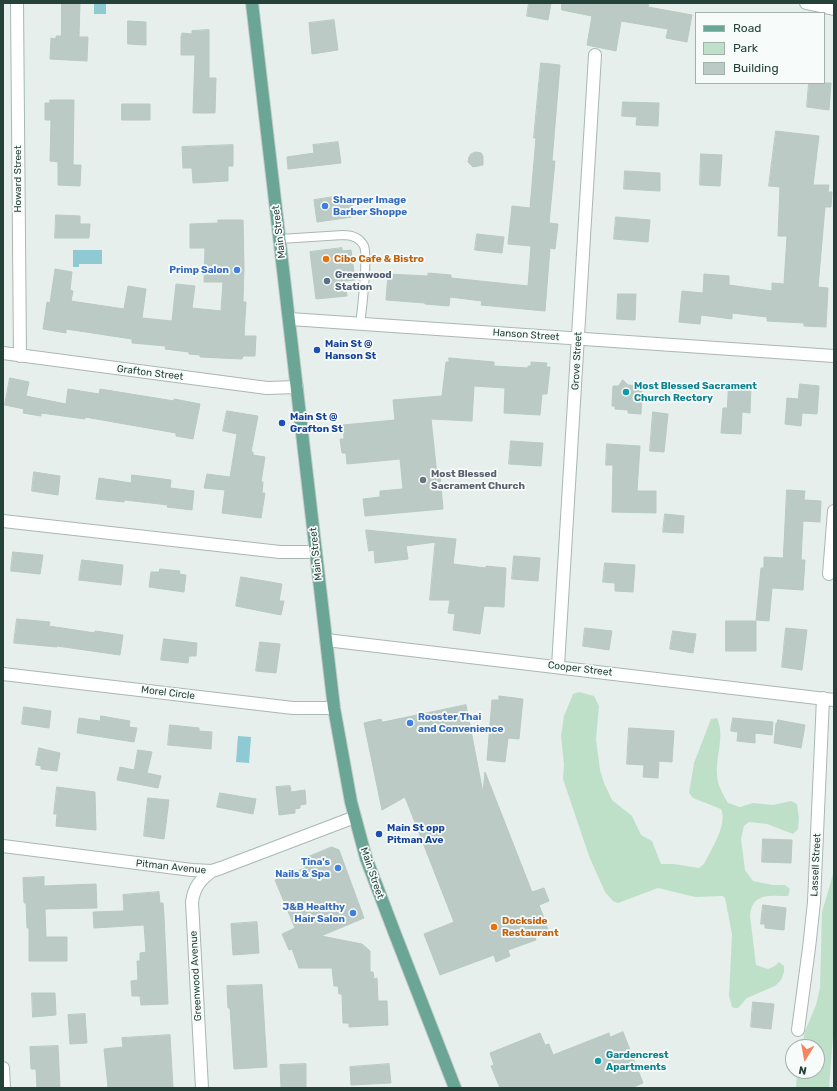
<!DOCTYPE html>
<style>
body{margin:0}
#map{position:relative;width:837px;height:1091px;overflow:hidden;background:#e6efeb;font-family:Rubik,sans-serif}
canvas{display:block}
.frame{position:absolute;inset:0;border:4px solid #24423a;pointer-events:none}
.legend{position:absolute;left:695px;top:12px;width:130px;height:72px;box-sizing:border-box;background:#f7fbf9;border:1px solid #a3b1ad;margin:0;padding:5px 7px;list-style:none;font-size:12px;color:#24423a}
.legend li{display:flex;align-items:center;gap:8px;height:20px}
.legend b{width:20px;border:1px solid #a3b1ad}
.north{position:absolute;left:785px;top:1039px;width:40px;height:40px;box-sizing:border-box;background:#f7fbf9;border:1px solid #a3b1ad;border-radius:50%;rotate:191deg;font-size:11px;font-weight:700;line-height:16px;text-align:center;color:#24423a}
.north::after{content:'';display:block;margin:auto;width:14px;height:18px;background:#f4845f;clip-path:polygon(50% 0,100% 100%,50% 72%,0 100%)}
</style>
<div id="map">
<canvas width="837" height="1091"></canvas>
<div class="frame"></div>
<ul class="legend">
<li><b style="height:5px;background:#6aa596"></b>Road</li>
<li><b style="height:11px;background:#bfe0c8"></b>Park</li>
<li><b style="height:11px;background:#bbcac4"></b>Building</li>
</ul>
<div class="north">N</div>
</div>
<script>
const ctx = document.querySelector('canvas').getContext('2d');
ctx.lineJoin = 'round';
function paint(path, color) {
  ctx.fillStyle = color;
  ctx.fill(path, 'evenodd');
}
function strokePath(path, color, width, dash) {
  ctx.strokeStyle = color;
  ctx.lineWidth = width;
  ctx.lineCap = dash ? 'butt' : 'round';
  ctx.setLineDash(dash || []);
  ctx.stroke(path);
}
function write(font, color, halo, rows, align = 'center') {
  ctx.font = font + ' Rubik,sans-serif';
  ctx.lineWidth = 3.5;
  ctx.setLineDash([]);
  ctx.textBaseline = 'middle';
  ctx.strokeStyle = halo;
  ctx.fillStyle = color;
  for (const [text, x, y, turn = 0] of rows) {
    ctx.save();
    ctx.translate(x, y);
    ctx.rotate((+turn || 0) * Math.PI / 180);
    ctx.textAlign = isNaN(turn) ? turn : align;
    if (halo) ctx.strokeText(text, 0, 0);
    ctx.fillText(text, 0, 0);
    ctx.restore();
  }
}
paint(new Path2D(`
 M579,692L594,696L599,706L596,739L600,770L604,783L612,800L632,816L641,835L652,841L661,864H674L699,868L704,864C711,850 728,824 721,809L693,798L689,793L694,763L711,719L717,718C725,736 716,755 717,774C717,785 723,794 728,803L740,807L753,803L773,805L791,801L797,804L799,818L798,829L793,834L767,824L749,822L744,826L741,839L745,870L753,881L773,885H785L790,889L788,896C770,896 752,892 750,916L756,965L768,969L775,966L779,962L784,966V972L781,980L775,986L747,998L738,1008H735L732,1007L729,996L732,934L725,898L723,896L695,897L658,888L618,903L613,901L605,892L589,856L563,779L564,765L561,736L564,716L573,694Z
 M834,871V1023L829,1088H796L797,1071H817V1047H802L805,1031L816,1005L820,988L822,912Z`), '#bfe0c8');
paint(new Path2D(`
 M94,3H106V14H94Z
 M73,250H102V264H79V267H73Z
 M238,736L251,737L249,763L236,762Z`), '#8ec9d4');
const building = new Path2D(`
 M62,3H80L79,37H88L87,61L50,59L51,38L56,39V36H61Z
 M529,3H551L548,20L527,16Z
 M562,3H639L649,5L648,7L692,15L687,42L666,38L668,29L621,21L616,51L587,45L592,16L562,10Z
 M334,20L338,50L312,54L309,23Z
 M128,21L146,22V45L128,44Z
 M209,30V78H216L215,113H193L195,55H181V37L182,33L192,34V31Z
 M541,63L560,65L552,161H555L549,223L558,224L555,249L550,248L545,311L481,305L482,301L450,297L449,306L425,304V303L386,300L388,274L428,276V273L451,275V278L528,286L531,246L508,244L512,206L530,208L536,138H534Z
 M809,83H831L829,110L807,107Z
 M50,100H74L73,165H81L80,186L58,185V162L50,161L51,120H45V103H50Z
 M623,102L659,103L658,126L636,125L637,117L622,116Z
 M122,104H150V120H122Z
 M776,131L819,136L813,185H829L828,192H832L831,207H825L818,287L828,288L826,327L804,326V323L767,321V317L732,313V319L701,315L700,324L679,322L682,291L703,293L704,274L729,276V285L772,291V283L784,284L787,236H778L780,187L769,186Z
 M338,142L341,163L288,169L287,157L314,153L313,145Z
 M233,145V166H228V181L193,183L192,168H183L182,147Z
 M476,152L481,153L483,156V165L473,167L468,162L469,157L471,154Z
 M701,154L722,155L720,186L700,185Z
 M625,171L660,173V191L624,189Z
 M341,196V198L351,197L353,213L352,214V217L317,222L314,200Z
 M56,215L80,216V224H90L89,238H55Z
 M616,217L650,220L648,242L614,239Z
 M218,220H243L244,267L243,302H246L244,336H256L255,356H243L242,359L200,357V355L189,354V352L165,349L166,346L132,343V339L66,329V333L43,329L47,302L50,303L55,269L72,272L70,290L73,291L71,301L124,309L128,286L146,289L142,318L172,321L176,284L195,286L192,308L221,311L223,282H204L205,248H190V224L218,223Z
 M477,234L504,237L502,253L475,250Z
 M342,248V251L351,250L355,280L345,281L347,296L316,299L310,252Z
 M618,294H636L635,320L617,319Z
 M449,358L494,362V366L528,368V366H531V362L547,363L546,367H550L547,394H542L540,415L504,413L505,388L474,386L472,421L431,419L437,475H440L443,509L365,516L363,499L380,497V491L403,489L400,459L347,464L346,453H342L340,439H344L343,425L395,420L393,400L442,396L446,362H449Z
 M10,378L29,382L26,396L66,404L68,389L99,394L100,389L174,401V399L200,404L193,439L176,436V433L85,417V419L41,413V416L23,413L24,409L5,405Z
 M623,380L628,385L642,386L641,414L628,413V410L615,409V406H612L613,386H618Z
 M729,383L751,384L750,413L742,412L741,434L721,433L723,408H727Z
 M800,384L819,386L817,414L802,413L801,426L785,424L787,398L798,399Z
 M227,411L258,416L251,452H253V455L265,457L261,482H263L262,493H265L261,518L222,513L225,490L204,488L207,474L230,477L237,434L223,431Z
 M653,412L668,414L664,452L650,451Z
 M511,441L543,443L541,466L509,464Z
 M607,444L640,446L637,491H656V513L612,512L613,465H606Z
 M34,472L60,476L58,495L32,491Z
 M132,475L171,480L170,488L194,491L192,510L167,507L168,505L125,500L124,502L96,499L99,478L131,483Z
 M787,490L805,491L804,500L821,501L820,522L803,521L801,560H805L803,590L772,588L769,621L756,620L761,568H764V557L783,558Z
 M665,514L684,516L683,533L663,532Z
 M366,530L435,537L436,542L406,546L408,559L375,563L374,550L369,551Z
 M436,537L456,539L453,564L486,568V566L506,568L504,607L484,606L480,634L453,630L455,614L448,613L450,600H430Z
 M13,552L43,555L40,574L11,571Z
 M514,556L540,558L538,581L512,579Z
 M82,560L123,565L121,585L79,580Z
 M605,563L635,565L633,592L615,591V583L603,582Z
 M160,569L180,571L179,574L186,575L184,592L149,587L151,572H159Z
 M241,577L282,584L279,601H284L281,615L236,606Z
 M17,619L50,622L49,626L95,633V631L123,635L120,655L57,646V647L14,643Z
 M726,621H756V651H726Z
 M585,628L612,631L609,650L583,646Z
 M786,628L807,630L802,670L782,667Z
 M673,631L696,634L693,653L670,649Z
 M164,639L197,643L196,656H189L188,663L161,660Z
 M260,642L280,644L276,673L256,671Z
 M499,696L523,699L519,739L508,738L505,762L487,760L492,700H499Z
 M466,705L483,793L485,772L532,892L544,888L549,901L539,905L549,932L535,937L536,940L508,950L510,956L496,962L494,955L440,975L424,934L454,922L405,797L382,810L364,723L381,719L382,722Z
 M24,707L51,711L49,728L22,724Z
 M101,716L130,721L129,727L137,728L134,742L77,733L79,718L100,721Z
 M733,718L773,722L772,735L755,733V743L737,741L738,732L731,731Z
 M778,720L805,725L801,748L774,743L776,723H777Z
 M170,725L199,728V731L212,732L211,749L168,745Z
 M629,728L674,731L672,762L659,761L658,778L643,777L644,765L627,764Z
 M39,748L60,753L57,771L41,769V766L36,765Z
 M138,750L152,752L147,773L161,776L158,788L117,780L120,767L134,770Z
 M290,786L291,792L305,790L306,804L300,805V808L295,809V813L279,815L276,787Z
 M57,787L95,792L96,830L56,826L57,814H54Z
 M220,793L256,799L253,814L217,807Z
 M148,798L169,800L164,839L144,836Z
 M763,839L792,840L791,863L762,862Z
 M332,847L339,850L364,918L321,936L362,944L370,951V972H373L374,979L377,978L378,1001H387L388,1025L349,1027V1023H343L342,994H339L338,986H334L332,968H299L292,949L289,950L282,934L295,928L275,880L305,868L301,860Z
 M44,877V886L96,884L97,908L45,909L46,937H67V961H29V928H27L26,903H24L23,878Z
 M159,892L160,903H163L164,916L168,1004L141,1005L140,996H132L131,981L138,980L137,961H140V953L146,952L144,925L94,928L93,912L124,911L123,895Z
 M763,905L786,908L784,930L765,928V924H761Z
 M257,922L259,953L233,955L231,924Z
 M262,985L267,1067L234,1069L230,1008H228L227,986Z
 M32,993H55L56,1015L33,1017Z
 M753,1002L774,1004L771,1029L751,1027Z
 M85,1014L87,1043L70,1044L68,1015Z
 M623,1032L643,1083L631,1088H500L491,1066L494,1065L490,1053L540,1033L545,1045L549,1044L553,1055L609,1033L610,1037Z
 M170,1035L173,1088H109V1086L108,1087L104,1049L123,1047L122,1038Z
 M58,1046L60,1088H37L36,1069H31L30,1047Z
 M306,1064V1088H281L280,1065Z
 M389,1064L391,1083L351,1085L350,1067Z`);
paint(building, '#bbcac4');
strokePath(building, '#b8c9c2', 1);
const service = new Path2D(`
 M280,239L343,235C352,235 360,238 364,246C368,256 362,310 360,324`);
const minor = new Path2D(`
 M17,3L20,356
 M806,3L834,9
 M290,319L834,356
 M3,353L267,388L297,387
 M3,521L280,552H316
 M829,574L834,511
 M326,640L834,700
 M558,666L595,55
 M3,674L293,708H334
 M3,846L192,870L212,871L221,868L355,817
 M798,1030L809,948L814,902L823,698
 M3,1068L4,1088
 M202,1088L192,902C194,887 200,880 212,871`);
const primary = new Path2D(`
 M252,3L334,708L351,802L366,858L395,934L455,1088`);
strokePath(service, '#a8b8b2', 10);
strokePath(minor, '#a8b8b2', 14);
strokePath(primary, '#c2cac8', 14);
strokePath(service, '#fff', 8);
strokePath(minor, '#fff', 12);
strokePath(primary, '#6aa596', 12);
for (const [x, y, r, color] of [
 [325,206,4,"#3f7fe0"],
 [326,259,4,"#e8710a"],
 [237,270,4,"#3f7fe0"],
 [327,281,4,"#5c6f8a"],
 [317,350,4,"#1a4fb4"],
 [626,392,4,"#0f9aa8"],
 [282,423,4,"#1a4fb4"],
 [423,480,4,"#6b7280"],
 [410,723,4,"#3f7fe0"],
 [379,834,4,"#1a4fb4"],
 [338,868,4,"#3f7fe0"],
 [353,913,4,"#3f7fe0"],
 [494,927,4,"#e8710a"],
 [598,1061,4,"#0f9aa8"]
]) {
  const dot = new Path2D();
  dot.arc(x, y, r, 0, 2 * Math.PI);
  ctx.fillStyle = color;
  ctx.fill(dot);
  strokePath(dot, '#f7fbf9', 1.5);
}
write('10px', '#24423a', '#f7fbf9', [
 ["Howard Street",18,179,-90],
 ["Main Street",279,232,-97],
 ["Hanson Street",526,335,4],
 ["Grove Street",577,361,-87],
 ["Grafton Street",150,373,7],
 ["Main Street",316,554,-96],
 ["Cooper Street",580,669,7],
 ["Morel Circle",168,693,7],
 ["Lassell Street",816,865,-87],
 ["Pitman Avenue",171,867,6],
 ["Main Street",372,873,71],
 ["Greenwood Avenue",196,976,-93]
]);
write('bold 10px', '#366cbe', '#f7fbf9', [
 ["Sharper Image",333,200,"left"],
 ["Barber Shoppe",333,212,"left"],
 ["Primp Salon",229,270],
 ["Rooster Thai",418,717,"left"],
 ["and Convenience",418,729,"left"],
 ["Tina's",330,862],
 ["Nails & Spa",330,874],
 ["J&B Healthy",345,907],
 ["Hair Salon",345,919]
], 'right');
write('bold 10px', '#c56008', '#f7fbf9', [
 ["Cibo Cafe & Bistro",334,259],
 ["Dockside",502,921],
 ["Restaurant",502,933]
], 'left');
write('bold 10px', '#4e5e75', '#f7fbf9', [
 ["Greenwood",335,275],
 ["Station",335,287]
], 'left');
write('bold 10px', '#164399', '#f7fbf9', [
 ["Main St @",325,344],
 ["Hanson St",325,356],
 ["Main St @",290,417],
 ["Grafton St",290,429],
 ["Main St opp",387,828],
 ["Pitman Ave",387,840]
], 'left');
write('bold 10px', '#0d838f', '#f7fbf9', [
 ["Most Blessed Sacrament",634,386],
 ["Church Rectory",634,398],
 ["Gardencrest",606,1055],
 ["Apartments",606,1067]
], 'left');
write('bold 10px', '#5b616d', '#f7fbf9', [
 ["Most Blessed",431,474],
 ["Sacrament Church",431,486]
], 'left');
</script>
